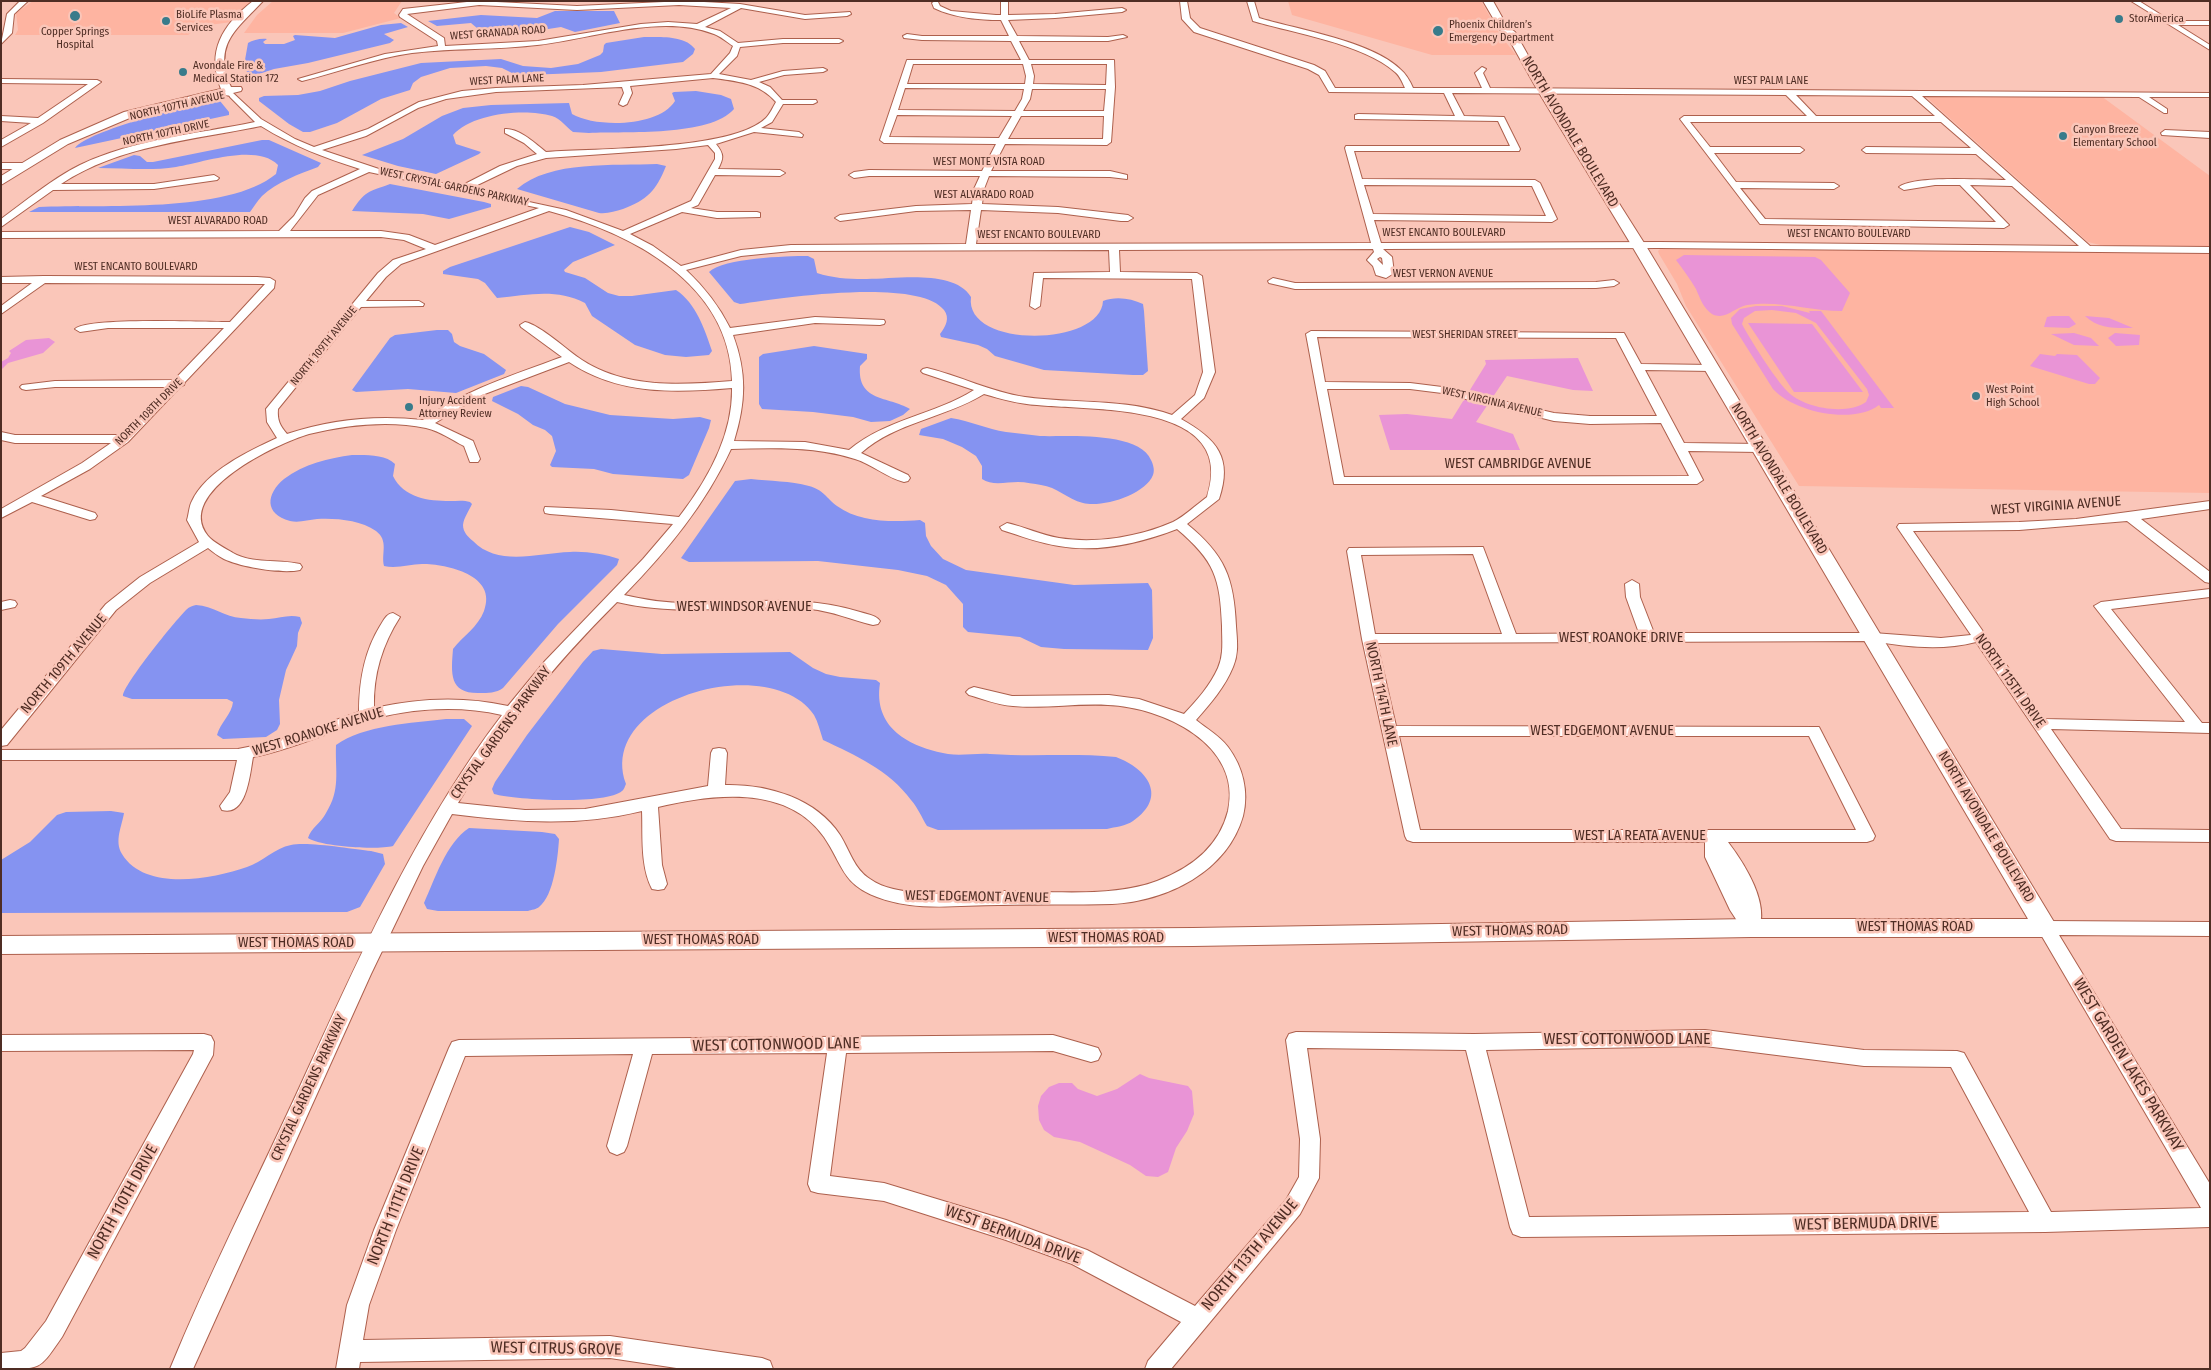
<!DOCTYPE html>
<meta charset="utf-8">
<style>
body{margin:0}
#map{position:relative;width:2211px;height:1370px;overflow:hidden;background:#fac6b9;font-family:"Fira Sans Condensed",sans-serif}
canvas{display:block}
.frame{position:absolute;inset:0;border:2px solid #4f2d24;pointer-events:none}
</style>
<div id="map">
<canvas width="2211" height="1370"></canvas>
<div class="frame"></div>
</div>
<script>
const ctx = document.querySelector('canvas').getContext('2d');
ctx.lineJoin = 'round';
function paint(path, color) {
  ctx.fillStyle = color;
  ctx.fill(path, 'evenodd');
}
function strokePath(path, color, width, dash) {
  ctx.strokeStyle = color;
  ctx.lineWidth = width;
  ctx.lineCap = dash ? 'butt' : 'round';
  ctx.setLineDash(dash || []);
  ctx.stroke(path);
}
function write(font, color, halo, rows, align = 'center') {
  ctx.font = font + ' "Fira Sans Condensed",sans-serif';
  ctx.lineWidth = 5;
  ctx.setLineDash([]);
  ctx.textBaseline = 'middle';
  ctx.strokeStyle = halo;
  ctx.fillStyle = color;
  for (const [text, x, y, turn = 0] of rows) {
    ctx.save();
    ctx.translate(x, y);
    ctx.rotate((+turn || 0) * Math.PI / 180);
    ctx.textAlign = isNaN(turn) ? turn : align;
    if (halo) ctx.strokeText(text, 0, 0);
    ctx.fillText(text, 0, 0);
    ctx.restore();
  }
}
paint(new Path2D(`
 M33,1H254L232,22L201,26L188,35H15L18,30L16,13Z
 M273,1H402L394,13L401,18L343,33H244L257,15Z
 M1288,1H1481L1501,36L1516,55H1432L1292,15Z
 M1926,95L2101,96L2210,176V247L2104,246L2088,242L1926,97Z
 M1666,248L2210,253V493L1799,486L1686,306L1677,284L1659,254L1658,251L1660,249Z`), '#feb4a1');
paint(new Path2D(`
 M1684,255L1815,257L1821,260L1850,293L1842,311C1810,311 1780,300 1747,305C1735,307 1725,321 1712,314C1703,308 1700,298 1696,289C1690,279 1683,269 1676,260Z
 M1756,306H1782L1810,313L1809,311H1821L1894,408H1881L1879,405C1853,425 1794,412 1773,389L1732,324L1731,318L1740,309ZM1772,310L1796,313L1816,323L1867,389L1869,395L1866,402C1846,416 1803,408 1787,391C1776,380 1749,338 1742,324L1744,318L1755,311Z
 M2052,316H2069L2076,324L2069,328L2044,327L2047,317Z
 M2085,316L2109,318L2133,328C2114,328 2099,329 2085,316Z
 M1748,323L1812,324L1863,392H1794Z
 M2074,333L2091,338L2099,346L2074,345L2051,334Z
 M2115,333L2140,335L2139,345L2116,346L2108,338Z
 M49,338L55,342L43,353L8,363L1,370V362L8,358L11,353L9,351L26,340Z
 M2040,354L2055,356L2057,354L2077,355L2100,378L2095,384H2089L2030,366Z
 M1578,358L1593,391L1573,390L1507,376L1476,422L1513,434L1520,450H1390L1379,415L1407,414L1452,419L1486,364L1485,360Z
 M1140,1074L1149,1078L1188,1086L1192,1091L1194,1114L1187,1131L1176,1148L1168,1172L1158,1177L1146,1176L1130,1165L1080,1142L1054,1137L1044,1130L1039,1120L1038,1106L1041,1096L1049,1087L1059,1083H1072L1078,1089L1097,1096L1117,1089Z`), '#e994d6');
paint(new Path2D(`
 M555,11H614L620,23L575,32L561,27L523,33L484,34L471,23L437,26L428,21L481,15L537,18Z
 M401,23L408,27L384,34L394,40L390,43L308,63L274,69L256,75L247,74L245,60L248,43C253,40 261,38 267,39L263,42L265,44H284L295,40L293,36L295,35L335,38L381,25Z
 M644,37C659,37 685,35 695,49L693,54L683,62L601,72L553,74L516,75L502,68L486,66L450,68L421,77L413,83L410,90L381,99L337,123L310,132H303L289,124L259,101V98L264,96L298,95L320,91L350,81L421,63L501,59L523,66L551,68L578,64L600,55L603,52L604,45L606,43Z
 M696,91L721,95L731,99L734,109C710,137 625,131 589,133L573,132C566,127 561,119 552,116C526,108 472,113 453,135L456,144L481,152L479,154L436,174L398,166L362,155L403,139L442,116L463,108L491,105L569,103L572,114C596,128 659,127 675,101L672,93L674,92Z
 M214,101H220L229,112V115L75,148C89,130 188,106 214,101Z
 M262,140H269L321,163L318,167C299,174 277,182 262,196C257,201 254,207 250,212H29L39,207C102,204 227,214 276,174L278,165C256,143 202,163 176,167C151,171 124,168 98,168L134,155L140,156L147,162H153Z
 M657,164L666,166C656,191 647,200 623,209C615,211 608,214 599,213L517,189C550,160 615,166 657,164Z
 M390,184L484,202L491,204V207L449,219L423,214L352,211C365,191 368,192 390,184Z
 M570,227L589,232L615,245L573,262L564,270L565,272L585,278L608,293L619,296H632L676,290C696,303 705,330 712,351L709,355L686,357L665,355L635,345L592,316L585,303C556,288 528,295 497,298L485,283L478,279L443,274V271L450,267Z
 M808,256L814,259L817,273C832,278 848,279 863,279C892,280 953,268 971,297C964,349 1101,347 1103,301C1115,296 1131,298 1143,304L1144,311L1148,371L1143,375H1133L1044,370L995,356L987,349L978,345L941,337L940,334C946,326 950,318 944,310C919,277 779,298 740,304L734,302L709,272C724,258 786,256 808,256Z
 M437,330H448L452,334L454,342L460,346L484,354L506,370L504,374L456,393L408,389L356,392L352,390L390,338L395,335Z
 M814,346L867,354V359L860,366C857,402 888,396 910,409L903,415L890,421L871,422L853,417L813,412L762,409L759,404V357L763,354Z
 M521,386L528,387L565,404L610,415L673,419L700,417L711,420L709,428L689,475L683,479L613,474L594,469L552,467L550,465L556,451L552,436L545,430L533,425L518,414L492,401L493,397Z
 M951,418C970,421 987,429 1006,432C1018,433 1029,435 1040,436C1066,437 1139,431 1151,460C1153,464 1155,470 1153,475C1145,495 1102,508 1083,503C1067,499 1057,487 1041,485C1034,484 1026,482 1018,482C1006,482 992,486 982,479V466L976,456L962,447L943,439L919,435L921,429Z
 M352,455C366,455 385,454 395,464L393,476C404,498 428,501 450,501C457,501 464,500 470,502L472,504C469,511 464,517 463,525C463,532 468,537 473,541C498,567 538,553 570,552C585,551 605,554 619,559L617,565L558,624L503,688C496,693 488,693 480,693C449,694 451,674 453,649C463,636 478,627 484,611C498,575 447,564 422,564C410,564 397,569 384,566C381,553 389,541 376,531C360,520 336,518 317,519C308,520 299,523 290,521C264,514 266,494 284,479C304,464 329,458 352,455Z
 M751,479C770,481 790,481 809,486C824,490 826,498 837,506C860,523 894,522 920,520L925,523L926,536L931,546L943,559L966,570L1074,585L1148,583L1152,590L1153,638L1148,650L1064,649L1041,647L1020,637L968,632L963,627V604L946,585L927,576L898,570L818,561L689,562L681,558L735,481Z
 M196,605C213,606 225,617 241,618C250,619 260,620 269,619C280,618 289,614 300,617L302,623L298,633L297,646L286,670L279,700L280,724L277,730L266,737L223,739L217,735C220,723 232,714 233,702L227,699H132L123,696C123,685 175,621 186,610C189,607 192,606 196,605Z
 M601,649L662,654L790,652L813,668L826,674L840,677L876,680L880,683C873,728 909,747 948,754C962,756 976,753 990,754C1032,757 1074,753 1116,757C1148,769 1168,797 1133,821C1126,826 1115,827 1107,829L938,830L927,826C922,818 918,808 911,800C889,770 855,755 823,740C820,731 818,722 814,715C771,651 595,698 626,784C625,786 624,790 622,791C606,805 515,800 494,794L492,789L495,782L527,735L583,662L593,651Z
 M446,719H464L472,726L393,846C377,850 322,847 308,838C311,828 321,823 326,813C341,789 335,772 336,745C364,725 412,723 446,719Z
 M111,811L124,813C122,826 114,841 122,854C145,892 212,879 247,867C262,862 275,848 291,845C306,841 353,849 371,851L383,854L385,864L360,907L347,912L1,913V860L30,842L57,815L66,812Z
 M469,828L542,832L555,834L559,839C558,856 554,896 539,907C537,909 531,910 528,911H438L427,909L424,903C435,879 446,843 469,828Z`), '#8593f1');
const minor = new Path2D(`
 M20,1H28L14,14L12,33L1,44L7,14Z
 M476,1L577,6L686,1L740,4L805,15L850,12L851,14L847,16L805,19L741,8L705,27L720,31L738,43L783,39H839L843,41L839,43H783L740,47L737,56L719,74L751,80L783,71L823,68L827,70L823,72L784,75L759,82L770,87L782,100H816L817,102L813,104H783L772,122L761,128L799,132L803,135L802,137L754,132L716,144C724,154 724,158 718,169L780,170L785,173L780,176L715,175L698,205L691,208L717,212H757L760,213V217L717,218L682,212L630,234L653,246L681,266L741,250L791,245L966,244L971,210L916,211L840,221L835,218L840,215L916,206L972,204L974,189L980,176H869L854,178L849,175L854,172L869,170L982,171L996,144L884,143L880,140L907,60H1021L1011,41L922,40L904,38L903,36L907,34L922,36H1009L1001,20C978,20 955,18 934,8L932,3L935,1L938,2L940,6L951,11L996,15H1001V1H1008V15L1055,14L1122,8L1126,10L1122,12L1055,18L1008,20L1017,36L1108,37L1123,35L1127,37L1108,41H1019L1029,60H1114L1115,87L1111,142L1107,145L1005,144L991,171H1110L1127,175V179L1110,177L989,176L984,189L982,204L1058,207L1128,215L1133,218L1128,221H1121L1058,213L981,210L976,244L1371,243L1345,148L1346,146H1510L1498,121L1355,119V115L1358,114L1455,116L1444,93L1329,92L1319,75L1308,69L1194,32L1182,19L1180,1H1187L1190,18L1200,28L1314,65L1325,71L1335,88H1405C1402,82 1400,76 1395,72C1364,44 1293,33 1253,21L1247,1H1254L1259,18C1299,30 1371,41 1400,69C1406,74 1410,81 1413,88H1482L1475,73L1482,67L1486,69L1483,73L1490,88L2210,93V97H2149L2167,109V113H2164L2139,97L1922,96L2090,246L2210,247V253L1660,248L1383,249L1392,257L1394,273L1386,278L1376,275L1373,266L1367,260L1374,252L1373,249L1119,250L1120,272L1197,273L1202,276L1215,372L1204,398L1181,419C1217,439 1233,458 1219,499L1187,524C1225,555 1234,578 1236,626C1237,641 1239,653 1233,667C1225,687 1210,704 1196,720C1207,729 1220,736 1228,747C1243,767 1249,792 1243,816C1227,872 1167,901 1112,904C1074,905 1036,904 998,905C958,905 916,912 877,897C842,884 843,865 824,837C787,784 712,794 658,807L662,865L667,884L664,889L658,890L652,889C640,866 643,835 642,811C575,827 519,822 452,814L423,866L371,974L193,1369H170C208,1276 254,1186 296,1095C356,964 415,829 502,715C455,704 403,709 359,723C323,734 290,750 253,757C250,773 247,817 222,810L220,806L230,792L237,760H1V750L238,749L273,742L359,712C359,682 364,652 380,626C384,620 386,614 393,613L400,617C382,645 373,675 374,708C419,698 464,696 508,706L545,661L643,559L673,524L550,514L545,513L544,510L545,507L611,510L679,517C707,481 733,435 732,388C675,393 618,395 569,362L482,395L435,423L473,441L480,459L478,462H470L464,446C452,440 440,431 426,428C389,420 346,425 309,434C278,443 173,492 208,536C213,542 226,549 233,553C253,564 278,559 300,564L302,567L300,570C282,574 241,567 224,559C218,556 213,552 208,548L150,583L116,610L7,745L1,746V730L106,604L140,577L199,542L187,520C189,514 189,506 192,501C206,471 249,451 277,438L267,422L266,409L378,273L393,260L426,249L404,240L381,237L1,238V232L279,231L294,216L305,198L312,191L360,169C325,158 293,146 261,126C193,140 120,145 61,184H154L214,175L219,178L217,180L154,189L53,190L1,227V219C27,200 52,179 80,165C134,139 197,134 255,122L230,97L229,95L233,93L261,119L295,139L314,147L368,129L419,102L462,91L496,88L583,85L711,74L730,53L733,46C727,42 720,36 714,34C661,13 591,39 537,45C496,50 454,48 412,53C375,58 339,72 302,81L298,79L385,54L438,46L437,41L400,17L399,15L403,9ZM479,5L577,10L679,5L731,8L697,24L668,22L641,24L538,41L445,46L444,38L407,14ZM913,64H1023L1026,76L1025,84H907ZM1031,64H1107L1106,85L1033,84L1034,76ZM713,78C736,81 760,83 776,102C773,107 770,114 766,118C733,151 594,148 546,152C536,144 519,128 505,129V133L524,143L537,154L500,166L459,187L379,169L322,150L366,136L418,108L446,99L496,92L622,87L624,93L619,104L623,106L627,104L632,93L630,86ZM905,88L1024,89L1022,99L1015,111L898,110ZM1032,89H1106L1104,111H1023L1030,99ZM1452,93L1786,95L1807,116H1684L1680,119L1760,224L2004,228L2009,225L2007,223L1970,185L2012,186L2079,246L1660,242L1381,243L1374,220L1552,222L1557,219L1540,183L1535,180L1362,179L1354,151H1519L1520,149L1504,117L1464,116ZM1796,95L1912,96L1935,116H1816ZM897,115L1012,116L999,138L889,137ZM1021,116H1104L1103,139H1008ZM1690,122H1941L1971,148L1866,147L1862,150L1866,153L1976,154L2006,180C1984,180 1915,175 1899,187L1904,190L1935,185H1960L1996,222L1765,219L1740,188L1834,189L1839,186L1834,183L1736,182L1714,153H1800L1804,150L1800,147H1710ZM708,145L715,153V159L691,201L623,231L566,210L469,189L517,166L546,158L676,149ZM369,172L539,208L435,245L409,235L381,231H290L318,195ZM1364,185L1532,186L1546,216L1373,214ZM549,211C631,233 730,283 732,381C681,385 627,389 582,360C568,351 540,325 525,322L520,325L521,327L562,357C513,375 465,390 423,420C378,415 331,419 287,434C280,426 277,420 278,409L361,307L423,306L424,304L419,301H366L386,277L401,264ZM1109,250L1110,272L1034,273L1030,306L1035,309L1040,306L1043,278L1192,279L1203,372L1195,395L1172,415C1124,398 1075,404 1025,397C991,392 960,376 927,368L923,369L921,371L923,373L974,390C934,415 886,419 849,450L805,442L734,441C746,402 747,373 733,335L815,323L880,325L884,324L885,322L884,320L815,317L730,328C719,306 705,288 686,270L741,256L791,251ZM1380,257L1382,258L1383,265L1377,259ZM984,394C1001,399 1019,404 1037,405C1092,411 1239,401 1207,497C1196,505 1185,516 1173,522C1139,537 1095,544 1059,538C1041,535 1025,527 1007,523L1000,527L1002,530C1021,536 1039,543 1059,546C1098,553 1141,543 1177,529C1215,561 1220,578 1222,626C1222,641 1224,654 1218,668C1210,686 1197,700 1184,714L1139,699L1109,695L1012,696L974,687L969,689L966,692L969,695C983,699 998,705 1013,706C1044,709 1077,703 1108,705C1162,707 1243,744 1228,811C1219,847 1191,868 1157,881C1112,898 1048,891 1000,891C972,892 945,895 918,893C902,891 884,889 870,879C854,869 850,851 840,835C816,798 767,784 725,785L727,753L725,749L719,748L713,749L711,753L708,786L585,809L525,810L458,803C501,728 556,663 617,602C684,618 744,603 810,609C832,611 852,620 873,625L878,624L880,621C876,615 866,614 860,612C803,594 747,603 688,603C666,603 645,600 624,595C667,551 705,505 731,449C772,448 815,446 855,459C872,464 887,478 904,482L908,481L910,478L908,475L861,453C896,422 945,418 984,394Z
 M2131,1H2139L2171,21H2210V25H2178L2210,45V50Z
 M1,79L97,80L101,82L43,123L1,147V140L31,123L1,121V116L38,118L88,84L1,83Z
 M2165,130L2210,132V138L2162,135L2161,133Z
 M1,163H24L28,166L24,169H1Z
 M44,276L257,277L270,278L275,281L274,288L185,382L184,385L181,386L128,442L90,469L41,496L95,513L97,516L95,519L90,520L32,502L1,518V509L82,463L111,443H15L1,440V432L15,435H121L168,387H55L26,390L22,389L20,387L22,385L55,381L174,380L224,328H108L80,332L75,329C87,317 205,322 230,322L265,284L45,283L1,314V306L32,283H1V277Z
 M1273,278L1295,283L1596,282L1614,280L1619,283L1614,286L1596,288L1295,289L1269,283L1268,281Z
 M1311,331L1624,333L1641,364L1712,365L1718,368L1712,371L1645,370L1684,443L1760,444L1766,448L1760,452L1688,451L1703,480L1697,484H1334L1306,334ZM1317,337L1616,338L1657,416H1590L1554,413L1442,387L1410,383L1325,382ZM1327,389H1410L1442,393L1554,421L1590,424L1661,423L1689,476L1344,477Z
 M2210,501V509L2141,519L2210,572V583L2205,582L2127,521L2019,530L1913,531L2044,719L2185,722L2094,606L2101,602L2210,589V597L2111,609L2202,723H2210V733L2051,729L2121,829L2210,830V842L2116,841L2110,839L1976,642C1942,651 1907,647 1873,641L1377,643L1396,726L1819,727L1875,836L1873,840L1867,842H1728C1744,863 1772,906 1757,933L1751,935L1745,933L1730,910L1705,857V842H1413L1407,840L1405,836L1362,639L1347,551L1349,548L1483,547L1516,634L1639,633L1626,597L1625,584L1632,580L1639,584L1640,597L1654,633H1873L1941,638L1971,635L1897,527L1899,524L2019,522L2076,519ZM1473,554L1502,634H1375L1361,555ZM1399,736H1809L1856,830H1420Z
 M10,600L15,601L17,604L15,607L1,610V602Z
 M2046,921L2210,922V936L2059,935L2210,1184V1227L2045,1232L1521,1237L1513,1234L1510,1227L1466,1050L1307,1048L1320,1139L1319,1178L1300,1214L1171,1369H1145L1148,1361L1181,1322L1072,1264L1006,1240L884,1201L818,1193L811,1191L808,1184L827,1053L652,1054L627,1146L624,1152L617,1155L610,1152L607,1146L633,1054L465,1056L396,1230L369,1305L363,1340L610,1336L762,1358L770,1361L773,1369H683L610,1358L360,1362L359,1369H336L347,1305L374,1230L449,1048L452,1042L459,1040L1053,1035L1098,1048L1101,1054L1098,1060L1091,1062L1053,1051L846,1053L830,1176L884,1183L1006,1220L1087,1250L1195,1306L1286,1200L1299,1177L1300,1139L1286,1040L1289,1034L1296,1032L1474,1034L1705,1030L1864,1050L1957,1051L1964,1053L2051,1212L2201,1208L2040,933L2037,928L2040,923ZM1705,1046L1864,1066L1951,1067L2029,1212L1529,1217L1486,1050Z
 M204,1034L211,1036L214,1042L213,1055L62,1337C39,1370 42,1369 1,1369V1353L21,1351L25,1348L46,1321L193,1054L194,1050L1,1051V1035Z`);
const major = new Path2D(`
 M253,1H263C237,29 212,44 231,87H241L242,89L241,91L233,93L232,96L224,95L132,117L68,144L1,185V176L60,140L124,112L221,89C206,52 222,25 253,1Z
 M1483,1H1493L1507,26L1515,32L1548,91L1646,246L2054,922L2058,928L2054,934L2046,937H1751L1193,946L1,954V936L1193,928L1751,919H2028L1632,246L1538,91L1506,34L1500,30Z`);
strokePath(minor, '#ad604d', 2);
strokePath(major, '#ad604d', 2);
paint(minor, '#fff');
paint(major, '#fff');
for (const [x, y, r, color] of [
 [75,16,6,"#387b8b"],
 [2119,19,5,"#387b8b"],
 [166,21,5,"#387b8b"],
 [1438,31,6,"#387b8b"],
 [183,72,5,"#387b8b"],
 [2063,136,5,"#387b8b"],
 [1976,396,5,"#387b8b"],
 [409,407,5,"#387b8b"]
]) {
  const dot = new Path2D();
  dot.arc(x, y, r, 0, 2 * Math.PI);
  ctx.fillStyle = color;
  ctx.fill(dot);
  strokePath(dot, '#fac6b9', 2);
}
write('11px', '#4f2d24', '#fac6b9', [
 ["BioLife Plasma",176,15],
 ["Services",176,28],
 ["StorAmerica",2129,19],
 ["Phoenix Children’s",1449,25],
 ["Emergency Department",1449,38],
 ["Copper Springs",75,32,"center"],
 ["Hospital",75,45,"center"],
 ["Avondale Fire &",193,66],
 ["Medical Station 172",193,79],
 ["Canyon Breeze",2073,130],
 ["Elementary School",2073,143],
 ["West Point",1986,390],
 ["High School",1986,403],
 ["Injury Accident",419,401],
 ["Attorney Review",419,414]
], 'left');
write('11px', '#4f2d24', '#fac6b9', [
 ["WEST GRANADA ROAD",498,33,-4],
 ["WEST PALM LANE",507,80,-3],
 ["WEST PALM LANE",1771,81],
 ["NORTH 107TH AVENUE",177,106,-13],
 ["NORTH 107TH DRIVE",166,133,-12],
 ["WEST MONTE VISTA ROAD",989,162],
 ["WEST CRYSTAL GARDENS PARKWAY",454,187,12],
 ["WEST ALVARADO ROAD",984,195],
 ["WEST ALVARADO ROAD",218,221],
 ["WEST ENCANTO BOULEVARD",1444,233],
 ["WEST ENCANTO BOULEVARD",1849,234],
 ["WEST ENCANTO BOULEVARD",1039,235],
 ["WEST ENCANTO BOULEVARD",136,267],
 ["WEST VERNON AVENUE",1443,274],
 ["WEST SHERIDAN STREET",1465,335],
 ["NORTH 109TH AVENUE",324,346,-51],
 ["WEST VIRGINIA AVENUE",1492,402,13],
 ["NORTH 108TH DRIVE",149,412,-45]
]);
write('14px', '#4f2d24', '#fac6b9', [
 ["NORTH AVONDALE BOULEVARD",1570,132,59],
 ["WEST CAMBRIDGE AVENUE",1518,464],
 ["NORTH AVONDALE BOULEVARD",1779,479,59],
 ["WEST VIRGINIA AVENUE",2056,506,-4],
 ["WEST WINDSOR AVENUE",744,607],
 ["WEST ROANOKE DRIVE",1621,638],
 ["NORTH 109TH AVENUE",64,664,-50],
 ["NORTH 115TH DRIVE",2010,681,55],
 ["NORTH 114TH LANE",1381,694,78],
 ["WEST EDGEMONT AVENUE",1602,731],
 ["WEST ROANOKE AVENUE",318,732,-17],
 ["CRYSTAL GARDENS PARKWAY",501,733,-54],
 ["NORTH AVONDALE BOULEVARD",1986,827,59],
 ["WEST LA REATA AVENUE",1640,836],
 ["WEST EDGEMONT AVENUE",977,897,1],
 ["WEST THOMAS ROAD",1915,927],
 ["WEST THOMAS ROAD",1510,931,-1],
 ["WEST THOMAS ROAD",1106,938],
 ["WEST THOMAS ROAD",701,940],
 ["WEST THOMAS ROAD",296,943],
 ["CRYSTAL GARDENS PARKWAY",309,1088,-65]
]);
write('16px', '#4f2d24', '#fac6b9', [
 ["WEST COTTONWOOD LANE",1627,1040],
 ["WEST COTTONWOOD LANE",776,1045,-1],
 ["WEST GARDEN LAKES PARKWAY",2128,1065,59],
 ["NORTH 110TH DRIVE",123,1202,-61],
 ["NORTH 111TH DRIVE",396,1206,-68],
 ["WEST BERMUDA DRIVE",1866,1224,-1],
 ["WEST BERMUDA DRIVE",1013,1235,20],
 ["NORTH 113TH AVENUE",1250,1255,-50],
 ["WEST CITRUS GROVE",556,1349,1]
]);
</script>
